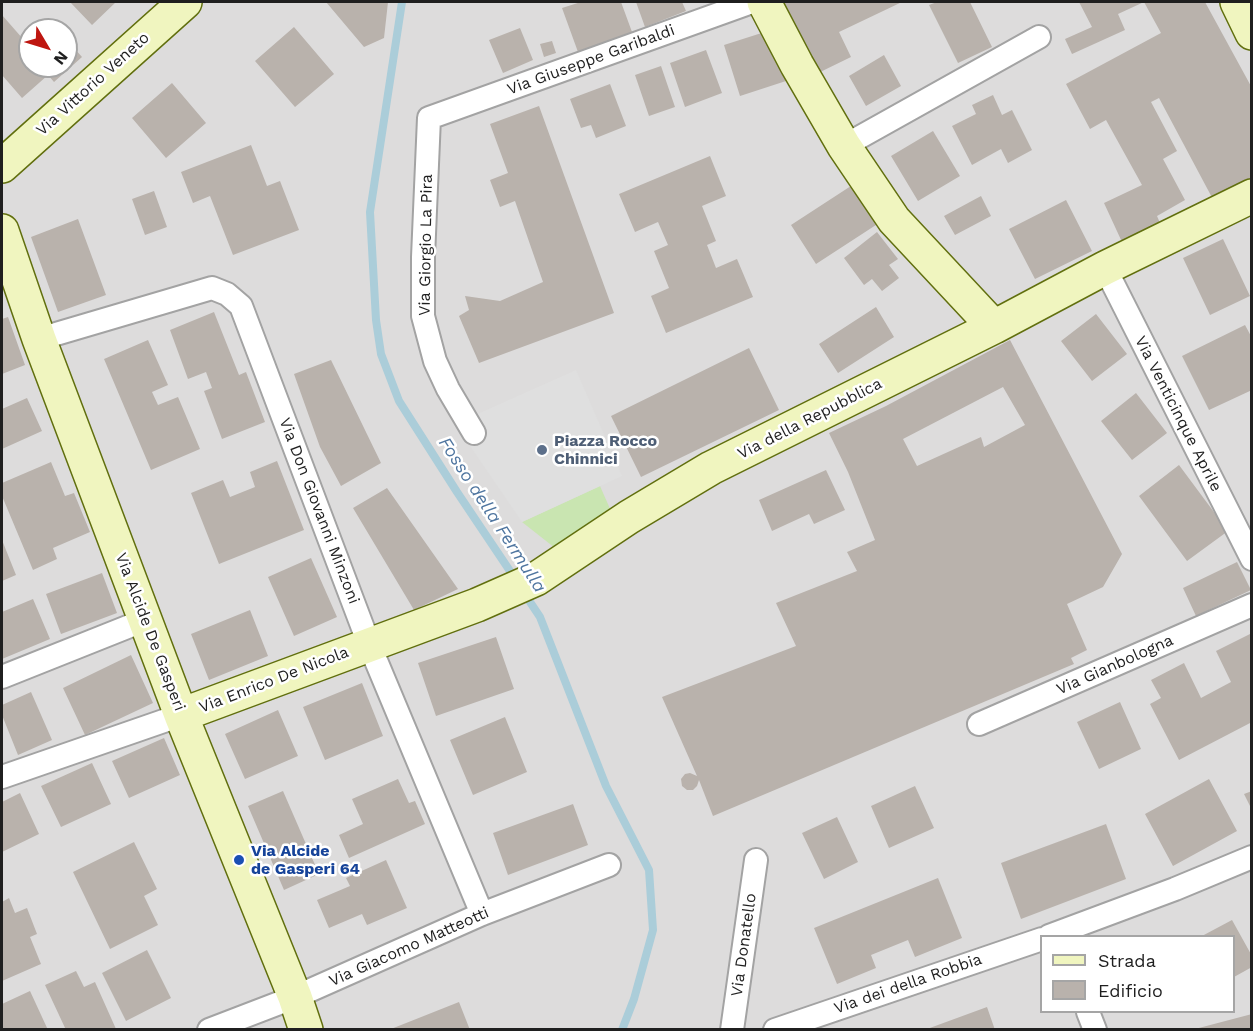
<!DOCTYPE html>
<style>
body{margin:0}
#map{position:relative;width:1253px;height:1031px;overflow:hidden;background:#efede7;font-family:"Work Sans",sans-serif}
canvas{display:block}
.frame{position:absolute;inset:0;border:3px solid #1f1f1f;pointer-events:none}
.legend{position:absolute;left:1040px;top:935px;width:195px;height:78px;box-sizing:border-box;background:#fff;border:2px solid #a5a5a5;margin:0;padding:8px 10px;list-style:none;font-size:18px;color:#1f1f1f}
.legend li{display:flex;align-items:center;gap:12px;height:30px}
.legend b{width:30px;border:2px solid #a5a5a5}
.north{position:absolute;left:18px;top:18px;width:60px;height:60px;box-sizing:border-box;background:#fff;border:2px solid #a5a5a5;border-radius:50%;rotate:128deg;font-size:16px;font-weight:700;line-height:24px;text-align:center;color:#1f1f1f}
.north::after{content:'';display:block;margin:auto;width:21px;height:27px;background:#be1610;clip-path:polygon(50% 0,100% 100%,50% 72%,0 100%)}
</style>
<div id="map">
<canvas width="1253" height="1031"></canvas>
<div class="frame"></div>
<ul class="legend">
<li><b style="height:8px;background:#f0f5bf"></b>Strada</li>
<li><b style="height:16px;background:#b9b2ac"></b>Edificio</li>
</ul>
<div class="north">N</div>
</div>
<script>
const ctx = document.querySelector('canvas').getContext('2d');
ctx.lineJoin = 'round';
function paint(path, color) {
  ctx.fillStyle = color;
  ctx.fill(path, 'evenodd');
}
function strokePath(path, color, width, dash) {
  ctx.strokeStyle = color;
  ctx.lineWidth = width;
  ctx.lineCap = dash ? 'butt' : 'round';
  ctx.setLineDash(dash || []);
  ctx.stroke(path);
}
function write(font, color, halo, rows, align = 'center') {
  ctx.font = font + ' "Work Sans",sans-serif';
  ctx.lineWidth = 5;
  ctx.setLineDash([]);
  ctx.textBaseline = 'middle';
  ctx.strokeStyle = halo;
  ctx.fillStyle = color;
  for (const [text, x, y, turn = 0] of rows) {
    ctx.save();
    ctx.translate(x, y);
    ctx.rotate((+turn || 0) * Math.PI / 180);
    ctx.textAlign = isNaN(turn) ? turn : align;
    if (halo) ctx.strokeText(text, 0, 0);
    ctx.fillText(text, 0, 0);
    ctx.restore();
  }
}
paint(new Path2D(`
 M2,2H1251V1029H2ZM30,30H66V66H30ZM1042,936H1234V1012H1042Z`), '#dddcdc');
paint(new Path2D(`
 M600,486L611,511L555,548L522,522Z`), '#c9e5b1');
paint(new Path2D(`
 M576,370L622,476L522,522L455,424Z`), '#dfdfdf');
strokePath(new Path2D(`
 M402,2L370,212L376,320L381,354L399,401L457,492L516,580
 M524,593L540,617L606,786L649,870L653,930L634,999L622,1030`), '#abcdd9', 8);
paint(new Path2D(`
 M70,2H116L92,25Z
 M326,2H388L384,38L364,47Z
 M581,2H621L632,32L578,52L562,8Z
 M636,2H682L686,11L645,27Z
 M783,2H902L839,32L851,57L812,76L778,4Z
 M937,2H970L992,47L958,63L929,5Z
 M1079,2H1205L1252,88V186L1216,205L1159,98L1151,102L1177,151L1163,159L1185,200L1157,216L1160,223L1122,242L1104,203L1142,185L1106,120L1090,129L1066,84L1161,33L1144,2L1118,14L1125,30L1072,54L1065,39L1092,27Z
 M2,15L30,47V66H66V39L82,57L54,82L48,75L22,98L2,75Z
 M294,27L334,74L295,107L255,61Z
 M520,28L533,60L503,73L489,40Z
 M771,30L786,81L740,96L724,45Z
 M552,41L556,53L544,57L540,44Z
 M706,50L722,93L685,107L670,63Z
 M884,55L901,86L866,106L849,76Z
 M661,66L675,107L649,116L635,75Z
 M172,83L206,123L166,158L132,118Z
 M610,84L626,126L596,138L591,125L581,128L570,99Z
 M993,95L1002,115L1012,110L1032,150L1008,163L1001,149L972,165L952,126L976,114L972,105Z
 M539,106L614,313L479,363L459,316L469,310L465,296L500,301L543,282L515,201L500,207L490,180L508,173L490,124Z
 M933,131L960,176L918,201L891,156Z
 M251,145L267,186L280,181L299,230L233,255L210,196L193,203L181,172Z
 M710,156L726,196L702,206L716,241L707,245L716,268L737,259L753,297L666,333L651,296L669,288L654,251L668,245L658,222L635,232L619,194Z
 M854,184L879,223L816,264L791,225Z
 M154,191L167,227L145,235L132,199Z
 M981,196L991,216L955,235L944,216Z
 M1066,200L1092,251L1035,279L1009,229Z
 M78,219L106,295L58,312L31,237Z
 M877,232L898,259L889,265L899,278L882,291L872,279L864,285L844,258Z
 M1223,239L1250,296L1210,315L1183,258Z
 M876,307L894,337L838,373L819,344Z
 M214,312L239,375L246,372L265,422L222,439L204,391L212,388L206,372L188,379L170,330Z
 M1096,314L1127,354L1092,381L1061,341Z
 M8,317L25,365L2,374V319Z
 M1245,325L1252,338V390L1209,410L1182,356Z
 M148,340L168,385L152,392L158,405L178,397L200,449L151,470L104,359Z
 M1010,340L1122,554L1103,587L1067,604L1087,650L1071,658L1074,664L713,816L699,780L697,786L693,790H687L682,786L681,779L685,774L690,773L697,776L662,697L796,646L776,603L857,571L847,552L875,540L848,472L829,433L886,406ZM1003,387L1025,425L984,447L981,437L917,466L903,439Z
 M749,348L779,410L641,477L611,416Z
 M331,360L381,463L341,486L320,447L294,374Z
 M1136,393L1167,433L1132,460L1101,421Z
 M27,398L42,431L2,449V409Z
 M277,461L304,530L219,564L191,493L223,480L230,497L255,487L250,472Z
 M51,462L65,496L74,493L90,532L53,548L57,559L33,570L2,496V483Z
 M1179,465L1228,531L1187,561L1139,496Z
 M826,470L845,510L814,524L809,514L772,531L759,500Z
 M387,488L458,589L414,610L353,508Z
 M2,540L16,575L2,581Z
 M311,558L337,617L294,636L268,577Z
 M1237,562L1251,590L1196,616L1183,588Z
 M102,573L117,613L61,634L46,594Z
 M33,599L50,639L2,659V612Z
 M250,610L268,656L209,680L191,634Z
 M1252,633V722L1179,760L1150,704L1161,698L1151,680L1184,663L1201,698L1231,682L1216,651Z
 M496,637L514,689L436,716L418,663Z
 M131,655L153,703L85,735L63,688Z
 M362,683L383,736L325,760L303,707Z
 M31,692L52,740L18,755L2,715V705Z
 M1120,702L1141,749L1099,769L1077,722Z
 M278,710L298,756L245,779L225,734Z
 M505,717L527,772L473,795L450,740Z
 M164,738L180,775L129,798L112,761Z
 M92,763L111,804L61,827L41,786Z
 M398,779L409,803L415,801L425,824L349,858L339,835L363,824L352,799Z
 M1209,779L1237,831L1173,866L1145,814Z
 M915,786L934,828L889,848L871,806Z
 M283,791L319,874L284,890L248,806Z
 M1252,791V810L1244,794Z
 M20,793L39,834L2,852V802Z
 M573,804L588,845L508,875L493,833Z
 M837,817L858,862L824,879L802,833Z
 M1106,824L1126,879L1021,919L1001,863Z
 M134,842L157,889L144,896L158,925L110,949L73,872Z
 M386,860L407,908L367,925L362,914L329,928L317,900L350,886L346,878Z
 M938,878L962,938L915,957L908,940L871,955L876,968L837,984L814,928Z
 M9,898L15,913L27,908L37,934L30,937L41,964L2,981V902Z
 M1232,920L1252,956V967L1234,977V936H1202Z
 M147,950L171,998L126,1021L102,973Z
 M76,971L84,987L95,982L116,1029L66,1030L45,985Z
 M30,991L48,1030H2V1004Z
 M459,1002L470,1030H391V1029Z
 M987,1007L995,1030H927V1029Z
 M1252,1014V1030H1195V1029Z`), '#b9b2ac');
const street = new Path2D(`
 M844,146L1039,37
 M1105,268L1252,559
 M39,339L212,288L227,294L241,306L369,644L482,914
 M474,433L448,389L435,361L423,316V257L429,118L752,2
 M2,677L145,620
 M979,724L1252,605
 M2,777L181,715
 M1049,936L1175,889L1252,857
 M1088,1012L1095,1030
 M209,1030L295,997L482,914L609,865
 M732,1030L756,860
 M775,1030L1042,939`);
const secondary = new Path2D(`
 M764,2L797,65L844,146L894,220L994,327
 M1237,2L1252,33
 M2,166L185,2
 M2,231L39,339L181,715L295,997L306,1030
 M181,715L477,605L536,579L629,517L711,468L994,327L1105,268L1252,196`);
strokePath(street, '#a3a3a3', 26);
strokePath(secondary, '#616f0e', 36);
strokePath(street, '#fff', 22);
strokePath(secondary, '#f0f5bf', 33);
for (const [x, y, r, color] of [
 [542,450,6,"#5c6f8a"],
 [239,860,6,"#1a4fb4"]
]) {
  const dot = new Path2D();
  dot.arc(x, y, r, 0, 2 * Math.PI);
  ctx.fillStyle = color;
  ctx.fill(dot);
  strokePath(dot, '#fff', 2);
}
write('16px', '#1f1f1f', '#fff', [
 ["Via Giuseppe Garibaldi",591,60,-20],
 ["Via Vittorio Veneto",93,84,-42],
 ["Via Giorgio La Pira",426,245,-89],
 ["Via Venticinque Aprile",1178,414,63],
 ["Via della Repubblica",810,419,-27],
 ["Via Don Giovanni Minzoni",319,511,69],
 ["Via Alcide De Gasperi",150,632,69],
 ["Via Gianbologna",1115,665,-24],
 ["Via Enrico De Nicola",274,680,-21],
 ["Via Donatello",744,945,-82],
 ["Via Giacomo Matteotti",409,947,-24],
 ["Via dei della Robbia",908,984,-19]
]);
write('bold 16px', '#4e5e75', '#fff', [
 ["Piazza Rocco",554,441],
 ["Chinnici",554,459]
], 'left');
write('bold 16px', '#164399', '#fff', [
 ["Via Alcide",251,851],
 ["de Gasperi 64",251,869]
], 'left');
write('italic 18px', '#5076a0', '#fff', [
 ["Fosso della Fermulla",492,515,57]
]);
</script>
